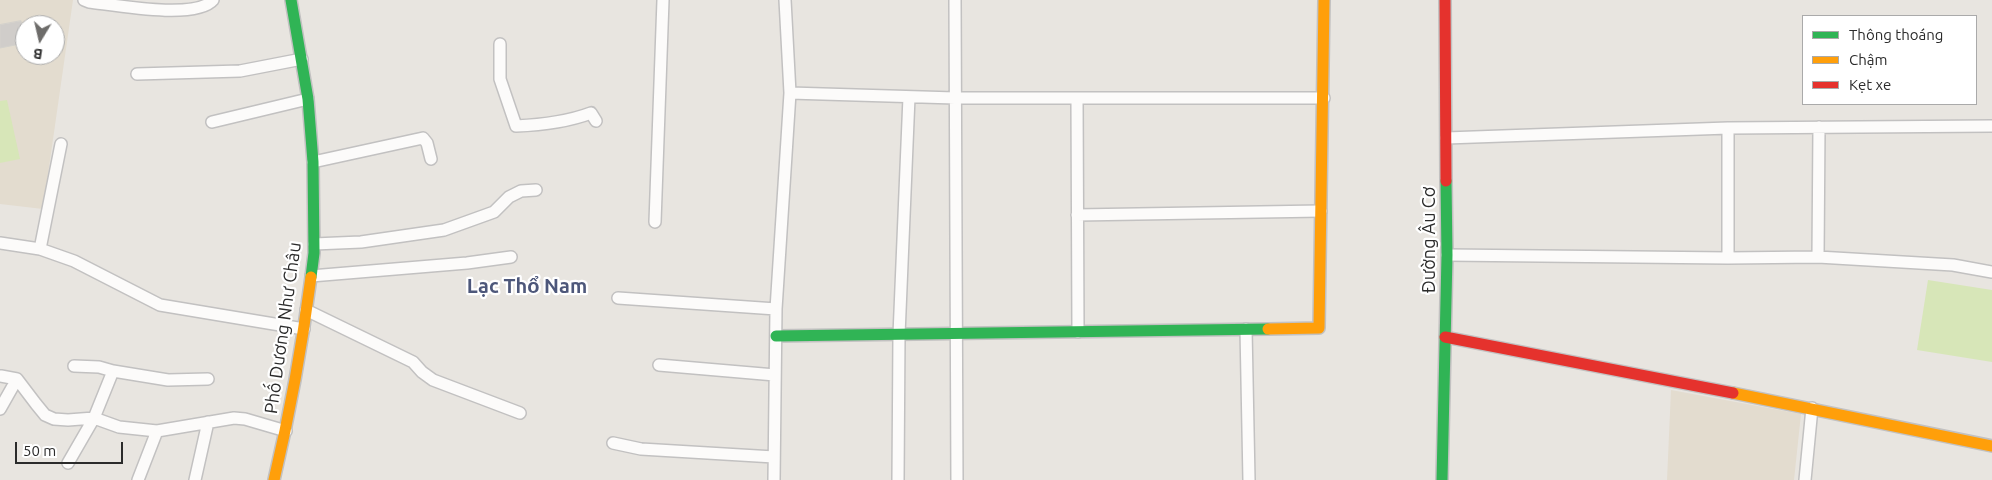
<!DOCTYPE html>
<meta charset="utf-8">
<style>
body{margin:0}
#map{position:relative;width:1992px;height:480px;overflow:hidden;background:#e8e5e0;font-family:Ubuntu,sans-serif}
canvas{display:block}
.legend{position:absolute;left:1802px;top:15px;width:175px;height:90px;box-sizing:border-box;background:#fff;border:1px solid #aaa;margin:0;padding:6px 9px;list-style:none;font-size:15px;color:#2b2b2b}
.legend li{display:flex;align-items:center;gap:10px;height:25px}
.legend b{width:25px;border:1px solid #aaa}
.north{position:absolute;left:15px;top:15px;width:50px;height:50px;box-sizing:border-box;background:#fff;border:1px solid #aaa;border-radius:50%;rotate:189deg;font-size:14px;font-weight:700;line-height:20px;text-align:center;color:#2b2b2b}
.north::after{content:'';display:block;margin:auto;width:18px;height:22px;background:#6d6c6a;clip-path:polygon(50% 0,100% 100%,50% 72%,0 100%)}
.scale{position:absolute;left:15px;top:442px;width:108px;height:22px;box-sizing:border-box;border:2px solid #2b2b2b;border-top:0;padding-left:6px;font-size:15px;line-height:18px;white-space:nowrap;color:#2b2b2b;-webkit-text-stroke:4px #fff;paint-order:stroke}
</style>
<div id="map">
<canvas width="1992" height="480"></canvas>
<ul class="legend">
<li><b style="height:6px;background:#30b455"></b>Thông thoáng</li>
<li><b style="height:6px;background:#ff9f0a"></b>Chậm</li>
<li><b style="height:6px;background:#e5322d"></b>Kẹt xe</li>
</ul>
<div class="north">B</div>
<div class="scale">50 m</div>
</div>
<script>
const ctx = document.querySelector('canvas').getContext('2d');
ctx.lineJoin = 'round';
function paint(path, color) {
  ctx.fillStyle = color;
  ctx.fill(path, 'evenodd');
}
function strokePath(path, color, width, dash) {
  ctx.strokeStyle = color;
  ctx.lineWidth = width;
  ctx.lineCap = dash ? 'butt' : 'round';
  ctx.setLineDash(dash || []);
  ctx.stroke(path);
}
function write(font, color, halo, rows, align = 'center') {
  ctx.font = font + ' Ubuntu,sans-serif';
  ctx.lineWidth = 4.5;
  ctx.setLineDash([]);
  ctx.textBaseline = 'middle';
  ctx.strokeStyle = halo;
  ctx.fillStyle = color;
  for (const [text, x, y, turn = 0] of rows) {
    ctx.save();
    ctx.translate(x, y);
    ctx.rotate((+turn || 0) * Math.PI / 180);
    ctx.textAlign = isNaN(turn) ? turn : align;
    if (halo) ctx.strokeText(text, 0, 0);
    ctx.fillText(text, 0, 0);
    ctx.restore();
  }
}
paint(new Path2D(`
 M0,0H73L43,209L0,204ZM25,25H55V55H25Z
 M1671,390L1801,414L1794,480H1667Z`), '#e3dccf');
paint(new Path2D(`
 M7,100L20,159L0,163V101Z
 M1928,280L1992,290V362L1917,350Z`), '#d7e6b8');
const building = new Path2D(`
 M21,21L25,43L0,48V25Z`);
paint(building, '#d0cdca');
strokePath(building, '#d3d1cc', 1);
const street = new Path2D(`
 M84,0L89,2C115,5 196,20 213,0
 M955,0L957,480
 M500,44V79L516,126C541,125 567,122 591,113L596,121
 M137,74L240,71L302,59
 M790,93L955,98H1324
 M1077,98L1078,332
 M212,122L308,99
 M1446,138L1728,128L1992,126
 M313,162L423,138L427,143L431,159
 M1077,215L1321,211
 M655,222L663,0
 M0,243L40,249L74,261L160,305L304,329
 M314,244L361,242L444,230L494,212L509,197L521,191L536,190
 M40,249L61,144
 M1447,255L1728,258L1818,257L1953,265L1992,272
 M1818,257L1819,127
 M1728,258V128
 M311,276L467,263L511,257
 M618,298L776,309
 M306,310L413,362L422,372L433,380L520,413
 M1246,329L1249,480
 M659,365L775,375
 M74,366L99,367L113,371
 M1,376L17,379L36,404L45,415L54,419L68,420L94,418L119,427L157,431
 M0,409L17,379
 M613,443L641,449L774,457
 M68,463L94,418L113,371L168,380L208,379
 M138,480L157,431L234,418L245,419L286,431
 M195,480L208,422
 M774,480L776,309L790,93L785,0
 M898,480L899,335L909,97
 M1805,480L1812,408`);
const fast = new Path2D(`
 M291,0L308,99L313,162L314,253L311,277
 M776,336L1268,329
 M1442,480L1447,255L1446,181`);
const slow = new Path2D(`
 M1268,329L1319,328L1324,0
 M1733,393L1992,446
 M274,480C290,413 302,346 311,277`);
const jam = new Path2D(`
 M1445,0L1446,181
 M1445,337L1733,393`);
strokePath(street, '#c2c1c1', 14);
strokePath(fast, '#c2c1c1', 14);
strokePath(slow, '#c2c1c1', 14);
strokePath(jam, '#c2c1c1', 14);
strokePath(street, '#fcfbfa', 11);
strokePath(fast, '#30b455', 11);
strokePath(slow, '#ff9f0a', 11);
strokePath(jam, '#e5322d', 11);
write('18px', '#2b2b2b', '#fff', [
 ["Đường Âu Cơ",1429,240,-90],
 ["Phố Dương Như Châu",283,328,-82]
]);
write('bold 20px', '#4d577a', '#fff', [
 ["Lạc Thổ Nam",527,286]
]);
</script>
